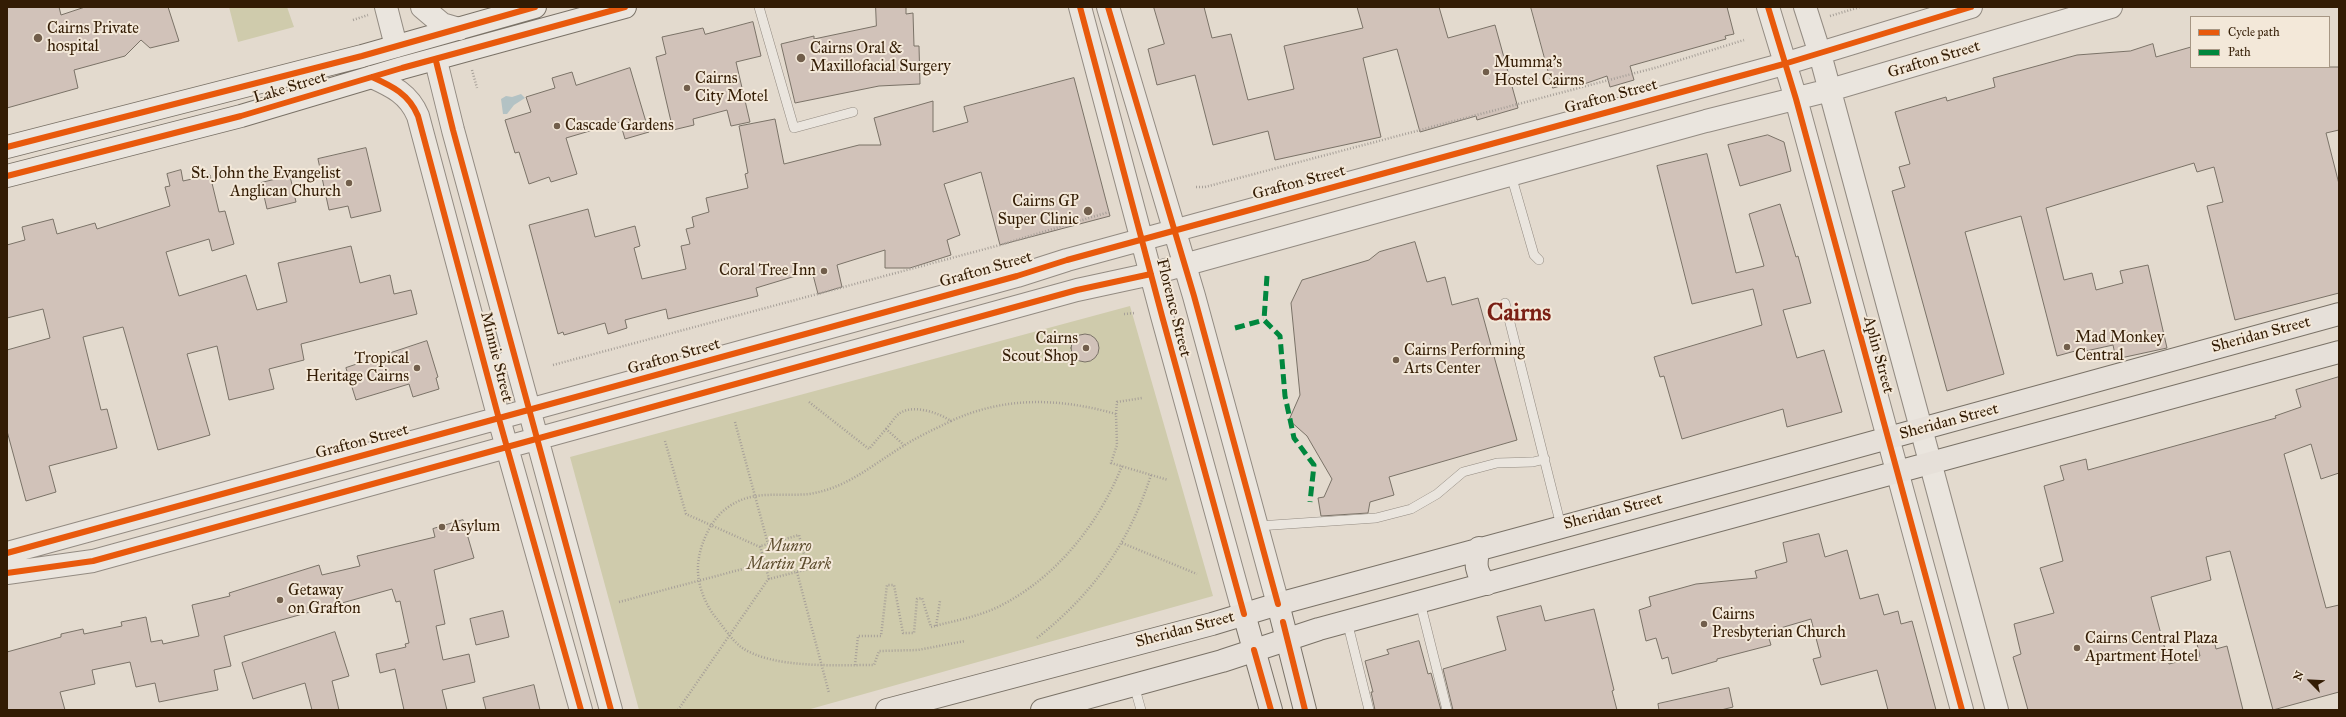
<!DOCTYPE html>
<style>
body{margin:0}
#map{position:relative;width:2346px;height:717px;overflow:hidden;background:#e3dace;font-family:"IM FELL Great Primer",serif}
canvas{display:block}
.frame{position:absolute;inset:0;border:8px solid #331c04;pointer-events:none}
.legend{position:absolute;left:2190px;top:16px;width:140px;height:52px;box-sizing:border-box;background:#f3e8d9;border:1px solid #a69684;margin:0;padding:5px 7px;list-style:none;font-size:12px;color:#331c04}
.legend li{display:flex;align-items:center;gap:8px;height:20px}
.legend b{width:20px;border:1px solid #a69684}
.north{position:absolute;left:2290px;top:661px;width:40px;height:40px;-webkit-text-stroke:3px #f3e8d9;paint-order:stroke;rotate:294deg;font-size:11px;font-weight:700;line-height:16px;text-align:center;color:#331c04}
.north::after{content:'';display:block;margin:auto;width:14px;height:18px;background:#331c04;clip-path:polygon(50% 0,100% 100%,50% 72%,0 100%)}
</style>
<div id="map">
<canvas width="2346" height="717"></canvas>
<div class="frame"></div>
<ul class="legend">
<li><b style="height:5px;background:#e8590c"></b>Cycle path</li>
<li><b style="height:5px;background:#00873e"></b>Path</li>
</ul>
<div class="north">N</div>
</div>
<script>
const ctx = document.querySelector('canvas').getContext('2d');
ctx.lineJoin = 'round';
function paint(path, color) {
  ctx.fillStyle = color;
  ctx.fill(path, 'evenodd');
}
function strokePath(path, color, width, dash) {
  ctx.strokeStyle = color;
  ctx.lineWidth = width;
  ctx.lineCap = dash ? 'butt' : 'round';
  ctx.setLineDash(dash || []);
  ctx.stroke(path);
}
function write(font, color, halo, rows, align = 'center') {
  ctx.font = font + ' "IM FELL Great Primer",serif';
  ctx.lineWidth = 4;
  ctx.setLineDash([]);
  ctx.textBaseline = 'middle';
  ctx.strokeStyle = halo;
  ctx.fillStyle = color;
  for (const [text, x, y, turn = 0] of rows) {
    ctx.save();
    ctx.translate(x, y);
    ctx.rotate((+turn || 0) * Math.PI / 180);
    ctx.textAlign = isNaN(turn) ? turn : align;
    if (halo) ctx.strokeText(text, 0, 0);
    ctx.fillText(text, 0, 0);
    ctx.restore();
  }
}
paint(new Path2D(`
 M229,7H287L294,27L238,42Z
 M1130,306L1213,596L807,710H639L570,457Z`), '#cfcbac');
paint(new Path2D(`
 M521,94L525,98L514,105L507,114H503L501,99L506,96L512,97Z`), '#b3c2c4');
const building = new Path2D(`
 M7,7H59L61,15L85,7H168L179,41L150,48L141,40L125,56L74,70L78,88L7,108Z
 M876,7H906V14L913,13L914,46H919L920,84L879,86L795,103L781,44L814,36V39L876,26Z
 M1154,7H1204L1212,38L1231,34L1248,100L1294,89L1284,46L1363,28L1357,7H1439L1448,38L1495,25L1518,108L1477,120L1476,116L1420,132L1397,49L1363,58L1381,137L1275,160L1268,131L1213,145L1195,75L1157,85L1148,49L1164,44Z
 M1531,7H1727L1734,34L1725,36L1726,39L1630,66L1634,80L1610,87L1607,76L1584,84L1582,80L1553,88Z
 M753,22L761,56L736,62L750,122L731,126L727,110L693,119L694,125L673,130L656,57L666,54L662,37L703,28L705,34Z
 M2153,44L2156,57L2191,47V67H2339V130L2326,133L2339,184V293L2235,320L2207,206L2223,202L2214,167L2197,172L2194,163L2046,208L2064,280L2092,273L2096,290L2123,283L2120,271L2148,265L2167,348L2116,359L2113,345L2086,351V348L2057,356L2021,216L1965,232L2004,374L1947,391L1892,191L1905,187L1899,167L1910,164L1895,112L1946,97L1947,101L1995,87L1993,78L2077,55L2130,51Z
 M630,68L649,132L625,139L620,122L566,138L577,174L551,182L549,177L529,184L519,152L515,153L505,120L531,112L526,97L555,88L552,78L572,72L576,85Z
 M1074,78L1110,216L1000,245L981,172L944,184L960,235L947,240L951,255L910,268H885V250L837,265L842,287L818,294L812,271L756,288L758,296L668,319L666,309L625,320L627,328L608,334L605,323L564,335L563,332L558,334L529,225L588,209L595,237L635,226L640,246L634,248L642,279L686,269L681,246L690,244L686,229L694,227L692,217L709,212L706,198L748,188L745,174L748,173L739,126L775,119L784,164L859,145H881L874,118L933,101V132L968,122L964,107Z
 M1768,135L1784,142L1791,171L1740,186L1728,145Z
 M366,148L381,211L351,218L348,206L329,210L318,159Z
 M1707,154L1736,273L1764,266L1749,214L1780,204L1796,257L1798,256L1811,303L1783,310L1797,358L1824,350L1842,412L1787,427L1783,409L1682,439L1664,376L1660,377L1654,357L1762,325L1753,289L1692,304L1657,166Z
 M181,170L183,181L210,175L219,212L225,211L234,244L212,251L209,239L166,252L179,296L246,275L257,310L287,302L278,263L351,246L360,283L390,275L394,294L411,290L417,314L301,344L304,360L269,369L274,389L229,400L217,346L187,354L210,435L158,450L123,327L83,337L101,410L107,409L117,448L49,466L56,492L26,501L7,431V350L50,338L43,309L7,318V245L25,240L22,227L53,219L57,234L95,223L97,229L170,206L165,187L170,186L167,174Z
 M290,176L296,202L267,209L261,183Z
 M1415,242L1427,282L1445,277L1452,305L1478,298L1517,440L1389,477L1394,495L1370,502L1368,513L1321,516L1318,498L1324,497L1332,479L1307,436L1289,420L1300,395L1291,303L1302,280L1369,260L1379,252Z
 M1071 348a14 14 0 1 1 28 0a14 14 0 1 1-28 0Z
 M427,341L438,377L436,378L439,389L413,397L409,384L356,400L346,368Z
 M2339,377V473L2321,479L2311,444L2284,454L2326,608L2339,605V692L2273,710L2230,551L2206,557L2211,580L2151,597L2169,664L2200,656L2197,644L2214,640L2216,649L2227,646L2243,710H2028L2013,657L2021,654L2014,624L2054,613L2040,568L2063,561L2044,486L2064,480L2060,466L2086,459L2088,470L2276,418L2275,416L2301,407L2296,390Z
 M463,520L474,558L434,570L445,624L436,626L443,660L469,654L475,682L442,690L447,710H404L395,669L380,673L376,654L406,647L405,644L409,643L400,601L396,602L392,589L224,636L231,666L214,670L218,690L159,702L155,683L136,687L130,662L92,670L95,684L60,692L65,710H7V652L61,637V634L83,629L84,634L122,626L121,622L146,617L151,642L162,640L163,644L199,636L192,605L230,596L229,593L319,565L322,575L360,566L357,556L435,537L433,529Z
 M1819,534L1825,557L1847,550L1860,599L1878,594L1884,615L1898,611L1901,624L1912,621L1936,710H1888L1877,670L1821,685L1813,659L1821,657L1811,619L1767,632L1771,645L1717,659V661L1672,674L1668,657L1662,659L1656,638L1646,641L1639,610L1651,606L1649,597L1696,584L1757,578L1755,571L1787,562L1783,543Z
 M1541,606L1545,621L1594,609L1614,690L1612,691L1617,710H1453L1443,669L1506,650L1497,617Z
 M503,611L509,637L476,645L470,619Z
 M335,632L349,676L332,681L339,710H312L305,683L253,699L242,663Z
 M1419,641L1428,674L1431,673L1441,710H1375L1371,692H1373L1365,661L1389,654L1387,650Z
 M534,685L540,710H486L483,698Z
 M1729,688L1733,707L1721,710H1659L1658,704Z`);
paint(building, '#d1c2b9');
strokePath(building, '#7a7267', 1);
const service = new Path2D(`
 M759,7L794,128L853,112
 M1511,175L1534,255L1539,260
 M1505,303L1561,526
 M485,360H499L512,351
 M1258,526L1376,518L1411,509L1437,494L1463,472L1497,463L1533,462L1545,459
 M1420,602L1447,710
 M1347,621L1369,710
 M1134,685L1141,710`);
const tertiary = new Path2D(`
 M386,7L396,46
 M422,7L442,24L459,29
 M1080,7L1162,316L1244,614
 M1108,7L1194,296L1278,604
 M1768,7L1796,99L1962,710
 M1805,7L1820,54L1997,710
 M436,61L453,130L611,710
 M372,77C392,86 409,94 418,116L499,419L581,710
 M7,553L1017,276L1067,260L1784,64L1971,7
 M7,573L93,561L1077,290L1151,274L1706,121L1830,90L2111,7`);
const secondary = new Path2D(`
 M7,147L362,56L535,7
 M7,176L241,116L402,68L625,7`);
const primary = new Path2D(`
 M1278,604L1305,710
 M1244,614L1271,710`);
const trunk = new Path2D(`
 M1479,548C1475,564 1475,573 1487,584
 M887,710L1212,624L1278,604L1772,470L2339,314
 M1042,710L1222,661L1319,629L2339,352`);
strokePath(service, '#938b82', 10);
strokePath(tertiary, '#938b82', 24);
strokePath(secondary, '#7a7267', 24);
strokePath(primary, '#7a7267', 24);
strokePath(trunk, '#7a7267', 24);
strokePath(new Path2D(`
 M1830,16L1860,7
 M353,20L368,15
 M472,70L477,88
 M1196,187H1205L1658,67L1744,40
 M1124,314L1135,313
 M553,365L1000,245L1109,212
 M809,402L869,449L886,429L904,445
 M1116,414L1117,402L1142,398
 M951,421C935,429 919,436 905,445C873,464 848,488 809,494C780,497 752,489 727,508C710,520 699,546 698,566C697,584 705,605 717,619C724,628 732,640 741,647C772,669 837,665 874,665L879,651L918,650L965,641
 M735,422L768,544L760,546L769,579L808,569L799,535L768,544
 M886,429C890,425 895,416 900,413C914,404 939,413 951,421C1005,396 1060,398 1116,414L1117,445L1111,463L1168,480
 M665,441L686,514L760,547
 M1122,543L1197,574
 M797,572L829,693
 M619,602L765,563
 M936,626L940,601
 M1037,638C1093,594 1129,543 1151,475
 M855,665L858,636H881L887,585H894L903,633H914L917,599L922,598L931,627C953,621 977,617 998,607C1056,578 1098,525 1122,466
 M678,710L769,578`), '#a69f98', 2.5, [1, 2]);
strokePath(service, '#eae5de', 9);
strokePath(tertiary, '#eae5de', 22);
strokePath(secondary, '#eae5de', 22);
strokePath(primary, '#e6e0d9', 22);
strokePath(trunk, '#e6e0d9', 22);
strokePath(new Path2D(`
 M1267,276L1264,320L1280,336L1285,396L1294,438L1314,465L1310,502
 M1235,328L1264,320`), '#00873e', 5, [10, 5]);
strokePath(new Path2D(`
 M1080,7L1162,316L1244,614
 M1108,7L1194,296L1278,604
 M1768,7L1796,99L1962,710
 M436,61L453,130L611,710
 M372,77C392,86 409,94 418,116L499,419L581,710
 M7,147L362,56L535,7
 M7,176L241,116L402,68L625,7
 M7,553L1017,276L1067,260L1784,64L1971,7
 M7,573L93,561L1077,290L1151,274
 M1283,622L1305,710
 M1254,650L1271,710`), '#e8590c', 6);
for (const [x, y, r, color] of [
 [38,38,5,"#715e4b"],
 [801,58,5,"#715e4b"],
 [1486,72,4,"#715e4b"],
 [687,88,4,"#715e4b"],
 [557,126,4,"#715e4b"],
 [349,183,4,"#715e4b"],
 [1088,211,5,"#715e4b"],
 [824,271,4,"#715e4b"],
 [2067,347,4,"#715e4b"],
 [1086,348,4,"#715e4b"],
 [1396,360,4,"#715e4b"],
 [417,368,4,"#715e4b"],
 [442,527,4,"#715e4b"],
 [280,600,4,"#715e4b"],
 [1704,624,4,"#715e4b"],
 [2077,648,4,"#715e4b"]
]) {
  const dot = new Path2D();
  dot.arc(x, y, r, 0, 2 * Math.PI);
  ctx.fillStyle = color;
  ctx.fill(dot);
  strokePath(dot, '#f3e8d9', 1.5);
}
write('16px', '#331c04', '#f3e8d9', [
 ["Cairns Private",47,29],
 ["hospital",47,47],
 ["Cairns Oral &",810,49],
 ["Maxillofacial Surgery",810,67],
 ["Mumma's",1494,63],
 ["Hostel Cairns",1494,81],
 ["Cairns",695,79],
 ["City Motel",695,97],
 ["Cascade Gardens",565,126],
 ["St. John the Evangelist",341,174,"right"],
 ["Anglican Church",341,192,"right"],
 ["Cairns GP",1079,202,"right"],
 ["Super Clinic",1079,220,"right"],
 ["Coral Tree Inn",816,271,"right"],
 ["Mad Monkey",2075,338],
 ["Central",2075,356],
 ["Cairns",1078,339,"right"],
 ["Scout Shop",1078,357,"right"],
 ["Cairns Performing",1404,351],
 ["Arts Center",1404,369],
 ["Tropical",409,359,"right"],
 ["Heritage Cairns",409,377,"right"],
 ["Asylum",450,527],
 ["Getaway",288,591],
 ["on Grafton",288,609],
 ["Cairns",1712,615],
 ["Presbyterian Church",1712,633],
 ["Cairns Central Plaza",2085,639],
 ["Apartment Hotel",2085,657]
], 'left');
write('16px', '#331c04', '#f3e8d9', [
 ["Grafton Street",1934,60,-17],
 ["Lake Street",290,88,-17],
 ["Grafton Street",1611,97,-15],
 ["Grafton Street",1299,183,-15],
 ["Grafton Street",986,270,-16],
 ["Florence Street",1173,308,76],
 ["Sheridan Street",2261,335,-15],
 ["Aplin Street",1878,355,75],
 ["Minnie Street",496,357,76],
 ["Grafton Street",674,357,-16],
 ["Sheridan Street",1949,422,-15],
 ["Grafton Street",362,442,-15],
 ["Sheridan Street",1613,512,-15],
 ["Sheridan Street",1185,630,-15]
]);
write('italic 16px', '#5d4d2e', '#f3e8d9', [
 ["Munro",789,547],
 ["Martin Park",789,565]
]);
write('bold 24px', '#7a1f14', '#f3e8d9', [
 ["Cairns",1519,314]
]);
</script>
